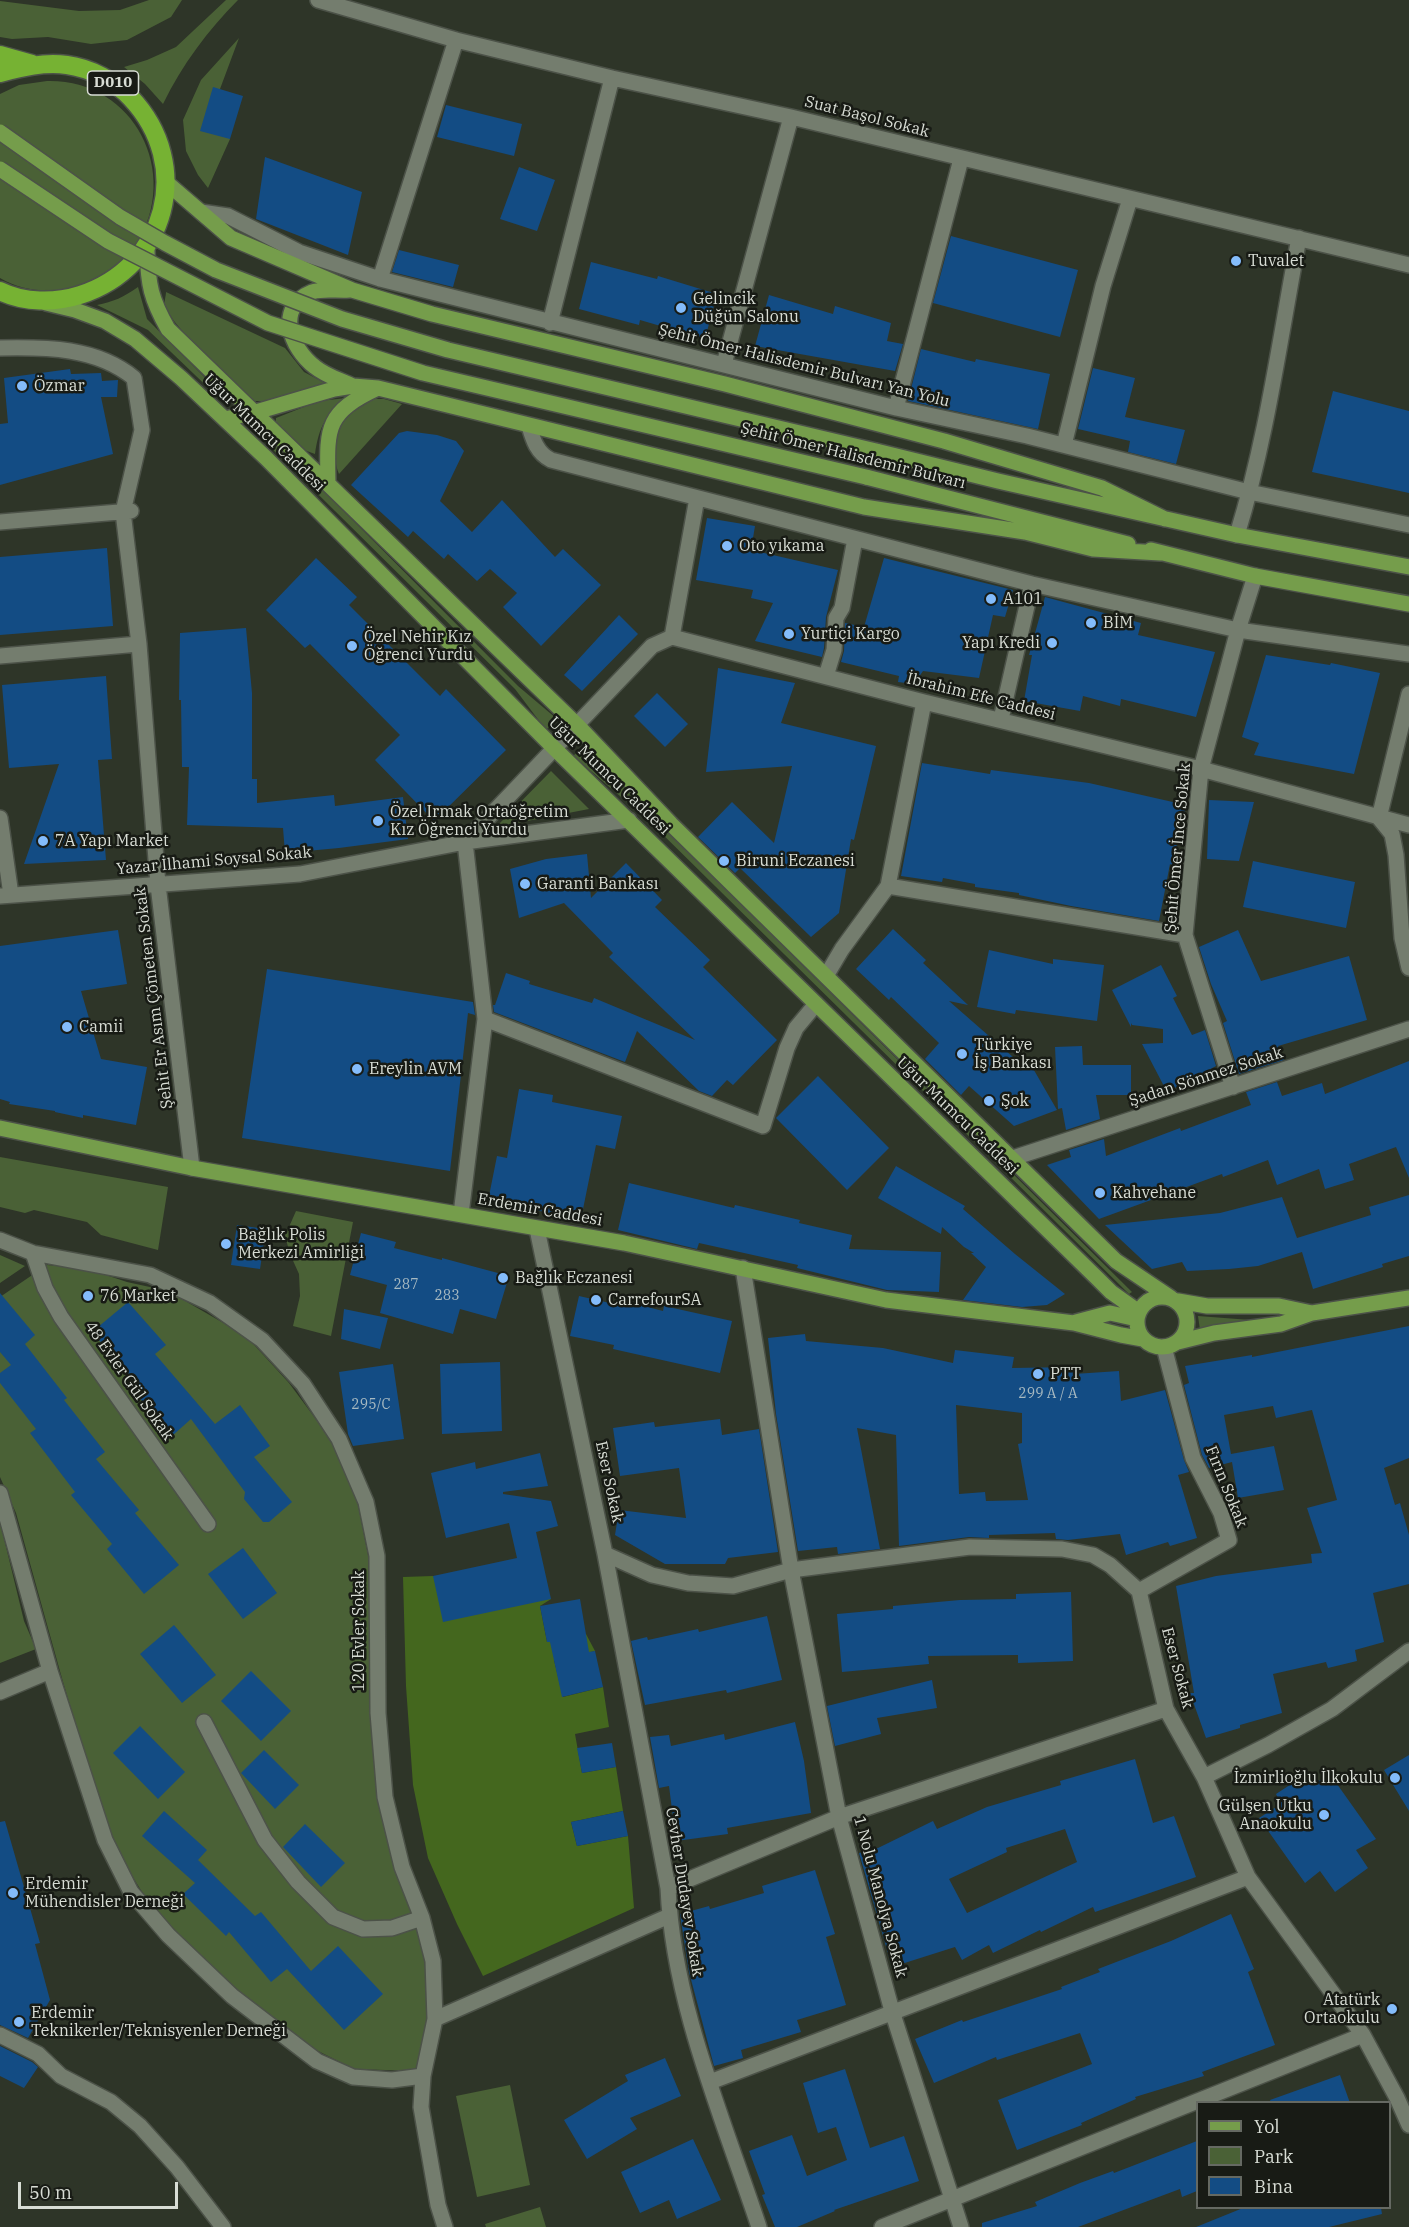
<!DOCTYPE html>
<meta charset="utf-8">
<style>
body{margin:0}
#map{position:relative;width:1409px;height:2227px;overflow:hidden;background:#2e3528;font-family:"IBM Plex Serif",serif}
canvas{display:block}
.legend{position:absolute;left:1196px;top:2101px;width:195px;height:108px;box-sizing:border-box;background:#181b15;border:2px solid #656962;margin:0;padding:8px 10px;list-style:none;font-size:18px;color:#d8ddd5}
.legend li{display:flex;align-items:center;gap:12px;height:30px}
.legend b{width:30px;border:2px solid #656962}
.scale{position:absolute;left:18px;top:2182px;width:160px;height:27px;box-sizing:border-box;border:3px solid #d8ddd5;border-top:0;padding-left:8px;font-size:18px;line-height:21px;white-space:nowrap;color:#d8ddd5;-webkit-text-stroke:4px #181b15;paint-order:stroke}
</style>
<div id="map">
<canvas width="1409" height="2227"></canvas>
<ul class="legend">
<li><b style="height:8px;background:#759d4b"></b>Yol</li>
<li><b style="height:16px;background:#4a6136"></b>Park</li>
<li><b style="height:16px;background:#134c84"></b>Bina</li>
</ul>
<div class="scale">50 m</div>
</div>
<script>
const ctx = document.querySelector('canvas').getContext('2d');
ctx.lineJoin = 'round';
function paint(path, color) {
  ctx.fillStyle = color;
  ctx.fill(path, 'evenodd');
}
function strokePath(path, color, width, dash) {
  ctx.strokeStyle = color;
  ctx.lineWidth = width;
  ctx.lineCap = dash ? 'butt' : 'round';
  ctx.setLineDash(dash || []);
  ctx.stroke(path);
}
function write(font, color, halo, rows, align = 'center') {
  ctx.font = font + ' "IBM Plex Serif",serif';
  ctx.lineWidth = 5;
  ctx.setLineDash([]);
  ctx.textBaseline = 'middle';
  ctx.strokeStyle = halo;
  ctx.fillStyle = color;
  for (const [text, x, y, turn = 0] of rows) {
    ctx.save();
    ctx.translate(x, y);
    ctx.rotate((+turn || 0) * Math.PI / 180);
    ctx.textAlign = isNaN(turn) ? turn : align;
    if (halo) ctx.strokeText(text, 0, 0);
    ctx.fillText(text, 0, 0);
    ctx.restore();
  }
}
paint(new Path2D(`
 M149,0H182L171,17L127,40L91,44L48,37L12,39L0,37V1L79,11L120,10Z
 M226,0H238C208,30 182,65 163,104L145,84L124,67L147,60L176,47Z
 M239,38L220,89L230,139L208,188L198,175L186,151L183,120L201,80Z
 M47,81C134,79 181,172 137,243C129,255 118,268 105,276C99,279 91,281 84,284C57,294 25,293 0,278V94L19,85Z
 M138,287L147,319L229,402L219,398L148,330L97,305C113,302 124,297 138,287Z
 M166,292L285,348L304,372L325,383L265,401H253C234,382 171,327 165,305C164,301 166,296 166,292Z
 M347,398C325,415 319,427 315,454L304,450L276,424V418L319,401Z
 M369,399H384L402,404L339,474C335,464 335,457 335,447C336,419 348,414 369,399Z
 M253,420L518,686L557,719L546,730L515,689L245,422Z
 M584,746L650,814L1132,1292L1129,1294L647,819L573,756Z
 M551,771L589,809L496,827Z
 M0,1157L168,1187L158,1250L101,1235L87,1222L34,1210L25,1213L0,1207Z
 M296,1211L353,1222L331,1336L293,1326L300,1296L299,1274L290,1254L285,1236Z
 M0,1255L25,1266L0,1283Z
 M47,1265L85,1268L127,1282L168,1291L246,1336L289,1383L350,1465L368,1555L379,1805L393,1857L421,1937L429,1994L424,2041L415,2071L354,2069L316,2050L254,2005L156,1914L127,1868L106,1824L63,1682L16,1513L0,1477V1297Z
 M1198,1316L1264,1321L1200,1330Z
 M0,1522L24,1621L36,1649L0,1663Z
 M510,2085L530,2185L477,2197L456,2096Z
 M540,2207L546,2227H486L485,2224Z`), '#4a6136');
paint(new Path2D(`
 M433,1576L551,1599L540,1606L547,1642L586,1634L595,1651L554,1660L563,1697L603,1687L609,1727L575,1734L582,1773L616,1767L623,1811L571,1822L577,1846L628,1836L634,1908L483,1976L457,1924L428,1858L413,1785L406,1686L403,1577Z`), '#44671e');
paint(new Path2D(`
 M213,87L243,96L230,139L200,131Z
 M446,105L522,124L514,156L437,137Z
 M265,157L362,192L348,255L256,219Z
 M519,167L555,180L537,231L500,219Z
 M951,236L1078,270L1060,337L933,303Z
 M399,250L459,265L453,287L392,272Z
 M591,262L657,279L658,276L717,294L705,339L640,320L639,325L579,309Z
 M769,295L833,314L835,306L891,323L887,341L903,344L895,371L755,346Z
 M921,349L975,362L976,359L1050,374L1038,429L908,401Z
 M1093,368L1135,378L1125,417L1185,430L1176,464L1128,452L1130,441L1078,429Z
 M70,369L71,374L101,373L102,381L118,380L117,397H101L113,454L0,485V424L8,423L4,378Z
 M1333,391L1409,411V493L1312,472Z
 M407,431L437,435L456,441L464,451L440,501L472,532L502,500L555,557L563,549L601,585L541,646L503,607L517,593L490,569L477,581L448,554L444,559L413,531L408,537L351,485L399,433Z
 M707,518L755,526L751,550L838,570L826,617L824,648L822,657L755,641L773,603L751,598L753,590L696,580Z
 M107,548L113,626L0,635V557Z
 M316,558L357,597L349,605L440,696L446,689L506,750L434,821L375,760L400,735L310,644L305,648L266,610Z
 M884,558L1013,590L1005,617L993,615L979,678L923,671L914,684L898,682L899,676L841,662L844,651L845,623L864,627Z
 M1045,597L1141,623L1138,635L1215,652L1196,717L1121,699L1120,706L1083,696L1080,711L1024,701L1032,655H1029Z
 M619,615L638,634L582,691L564,675Z
 M246,628L252,693V779H257V803L334,795L335,806L403,797L408,839L339,848L285,853L283,828L187,825L189,767H182L181,700H179L180,633Z
 M1266,655L1330,665L1331,663L1380,673L1354,774L1254,755L1259,743L1242,737Z
 M718,668L795,683L781,723L876,746L854,840L851,839L839,913L811,937L740,868L735,873L698,837L732,802L774,843L792,766L706,772Z
 M106,676L112,759L98,760L106,860L24,864L59,764L9,768L2,685Z
 M657,693L688,724L665,747L634,716Z
 M922,763L990,774L991,770L1089,783L1186,805L1172,865L1170,864L1159,921L1071,906L1019,895V893L975,887V884L943,878L942,882L901,876Z
 M1209,800L1254,802L1239,861L1207,859Z
 M587,854L591,898L626,863L662,900L655,907L710,960L703,967L777,1040L733,1085L727,1080L712,1096L699,1091L637,1031L625,1062L494,1012L493,1005H495L506,973L530,981L529,984L592,1003L594,998L695,1040L609,957L613,953L564,903L519,918L510,869L546,859Z
 M1253,861L1355,882L1346,928L1243,907Z
 M893,929L926,960L923,963L968,1005L949,1001L1021,1064L1027,1058L1057,1110L1014,1126L969,1086L961,1095L925,1059L939,1043L891,997L889,1000L856,969Z
 M118,930L127,984L81,991L101,1059L147,1067L136,1125L83,1115V1118L55,1112V1111L9,1104L10,1102L0,1099V946Z
 M1238,930L1261,981L1349,956L1367,1020L1278,1046L1284,1060L1239,1074L1223,1023L1227,1021L1211,984L1199,947Z
 M989,950L1053,964V959L1104,965L1097,1021L1016,1010L1015,1014L977,1007Z
 M1161,965L1177,996L1173,998L1192,1035L1205,1030L1216,1066L1167,1092L1142,1044L1163,1043V1029L1132,1025L1131,1023V1027L1112,990Z
 M267,969L473,1002L475,1015L468,1013L450,1171L242,1138Z
 M1082,1046L1083,1065H1131V1095H1096L1100,1119L1066,1130L1062,1108L1058,1109L1055,1047Z
 M1409,1061V1178L1396,1147L1349,1164L1354,1180L1325,1189L1319,1169L1277,1185L1268,1160L1223,1177L1222,1174L1099,1219L1047,1165L1071,1157L1069,1150L1104,1139L1106,1156L1180,1128L1181,1131L1251,1105L1246,1092L1277,1082L1282,1096L1322,1083L1325,1094Z
 M818,1076L889,1148L847,1190L776,1118Z
 M519,1089L553,1095L552,1102L622,1116L615,1149L596,1145L581,1219L488,1201L497,1156L507,1158Z
 M896,1166L965,1206L963,1209L1015,1254L1065,1294L1047,1305L1022,1307L963,1300L986,1267L971,1253H974L964,1247L942,1227L941,1234L878,1198Z
 M629,1183L734,1208L735,1205L800,1220L799,1223L852,1235L849,1249L941,1252L939,1292L887,1290L797,1268L798,1265L699,1243L697,1249L618,1230Z
 M1409,1195V1256L1382,1264L1383,1267L1313,1289L1302,1252L1258,1266L1229,1269L1187,1271L1182,1262L1152,1269L1105,1225L1220,1213L1282,1197L1297,1238L1371,1215L1369,1207Z
 M237,1225L266,1229L260,1269L231,1265Z
 M361,1233L396,1242L394,1248L442,1260V1258L509,1276L496,1319L460,1309L453,1334L380,1313L387,1285L350,1275Z
 M0,1293L35,1335L25,1344L67,1398L64,1400L105,1452L96,1459L139,1510L135,1513L179,1565L144,1594L107,1549L112,1544L71,1495L75,1492L30,1433L36,1429L0,1383V1373L11,1365L0,1352Z
 M579,1296L623,1306L624,1301L663,1311L664,1306L732,1321L720,1373L613,1349L614,1345L570,1336Z
 M128,1302L166,1345L155,1354L215,1424L240,1405L270,1446L254,1457L292,1502L269,1522H263L244,1499L245,1492L191,1419L172,1436L136,1394L142,1389L92,1332Z
 M344,1309L388,1318L380,1349L341,1339Z
 M1409,1326V1458L1384,1468L1395,1505L1400,1503L1409,1535V1584L1373,1593L1384,1642L1355,1650L1357,1661L1328,1668L1326,1662L1273,1674L1282,1713L1240,1725V1728L1206,1738L1190,1693H1194L1176,1586L1216,1576L1312,1563L1311,1554L1322,1553L1307,1508L1337,1500L1312,1410L1276,1418L1273,1406L1224,1415L1231,1454L1274,1446L1284,1490L1238,1498L1232,1462L1209,1468L1202,1455L1184,1385L1189,1383L1185,1366L1252,1355V1357Z
 M805,1334L806,1341L883,1348L953,1363L955,1350L1014,1357L1012,1368L1074,1367V1374L1119,1371L1121,1401L1165,1390L1184,1460L1189,1472L1178,1475L1197,1538L1170,1546L1168,1542L1126,1555L1120,1534L1068,1540L1056,1539L1055,1533L989,1535V1538L969,1537L899,1546L896,1435L857,1428L880,1549L838,1554L837,1547L798,1551L776,1414L768,1338ZM956,1405L1022,1413V1443L1018,1444L1028,1500L986,1501L985,1492L959,1494Z
 M500,1362L502,1431L442,1434L440,1364Z
 M393,1364L404,1439L353,1446L348,1434L339,1372Z
 M720,1419L722,1435L759,1429L778,1552L728,1558L725,1564H665L615,1535L619,1510L686,1518L679,1468L620,1476L613,1428L654,1422L655,1427Z
 M540,1453L548,1486L503,1492V1494L551,1501L558,1526L536,1532L551,1599L443,1622L433,1576L517,1558L509,1523L446,1538L431,1473L475,1462L476,1469Z
 M243,1548L277,1593L243,1619L208,1574Z
 M1071,1592L1073,1661L1018,1663V1655L928,1656L929,1664L842,1672L837,1614L893,1609V1606L960,1600L1016,1599V1594Z
 M580,1599L589,1652L595,1651L603,1687L562,1697L550,1642H547L540,1606Z
 M767,1616L782,1680L727,1693L726,1690L645,1705L631,1641L647,1637L648,1640L698,1629L699,1632Z
 M174,1625L216,1675L182,1703L140,1654Z
 M251,1671L291,1711L261,1741L221,1701Z
 M932,1680L937,1708L877,1718L881,1734L835,1746L827,1706Z
 M795,1722L804,1761L811,1813L727,1828L728,1834L676,1841L669,1786L659,1788L650,1737L669,1735L671,1746L724,1734L725,1740Z
 M140,1726L185,1772L158,1799L113,1753Z
 M612,1743L616,1767L582,1773L577,1748Z
 M264,1750L299,1785L275,1809L241,1773Z
 M1409,1755V1811L1384,1770Z
 M1135,1759L1153,1823L1174,1816L1196,1877L1095,1912L1093,1907L1041,1932L1040,1930L993,1953L989,1945L962,1960L955,1947L892,1967L859,1853L878,1848L933,1821L937,1829L987,1807L1061,1785L1060,1781ZM1065,1829L1077,1862L967,1913L949,1879L1007,1852L1006,1848Z
 M1305,1775L1310,1783L1332,1777L1376,1839L1356,1850L1368,1868L1335,1892L1320,1871L1305,1883L1259,1818L1281,1804L1276,1794Z
 M164,1811L207,1850L198,1860L255,1916L261,1912L311,1971L338,1946L383,1994L344,2030L287,1969L271,1982L229,1932L226,1936L183,1894L195,1883L142,1836Z
 M623,1811L628,1836L577,1846L571,1822Z
 M5,1821L40,1943L35,1944L50,2000L28,2038L0,2025V1822Z
 M305,1824L345,1863L321,1887L283,1847Z
 M815,1870L835,1934L826,1937L846,2005L797,2020L801,2032L741,2050L743,2058L714,2066L689,1972L680,1914L709,1906L710,1909L764,1893L762,1886Z
 M1231,1914L1254,1969L1248,1972L1275,2045L1202,2072L1204,2076L1135,2097L1136,2099L1081,2123L1082,2125L1017,2150L998,2100L1092,2064L1080,2033L997,2060L996,2057L934,2083L915,2039L962,2020L963,2022L1062,1989L1061,1987L1100,1972L1098,1969L1171,1941Z
 M0,2046L32,2062L38,2067L24,2088L0,2076Z
 M665,2058L681,2096L630,2118L637,2129L587,2159L564,2120L628,2081L625,2075Z
 M845,2069L870,2148L904,2136L919,2181L834,2210L835,2211L797,2227H775L762,2195L765,2194L749,2151L792,2135L807,2176L847,2160L836,2127L818,2133L803,2083Z
 M1340,2075L1350,2103H1271L1270,2100Z
 M693,2139L721,2200L677,2219L669,2200L640,2213L621,2172Z
 M1197,2141V2191L1182,2197L1180,2189L1078,2227H982V2223L1037,2206L1035,2202L1080,2183L1113,2171L1114,2173Z
 M1243,2208H1381L1382,2214L1329,2227H1196Z`), '#134c84');
const minor = new Path2D(`
 M318,0L456,40L612,78L791,117L1409,265
 M201,212L228,216L299,252L380,279L896,408L1027,436L1249,492L1409,525
 M380,279L456,40
 M550,323L612,78
 M0,348C46,347 96,347 134,378L142,430L123,512L139,644L158,885L192,1168
 M724,364L791,117
 M896,408L961,159
 M529,426C533,440 537,453 551,460L1032,584L1238,630L1409,654
 M1064,445L1103,286L1130,199
 M0,522L131,511
 M1237,535C1267,438 1280,337 1299,238
 M672,637L697,498
 M0,656L139,644
 M826,676L834,650L836,618L842,608L855,539
 M1409,694L1379,818L1392,834L1396,855L1402,938L1409,968
 M1001,719L1032,584
 M0,818L11,895
 M465,842L652,646L672,637L924,702L1201,769L1409,825
 M888,886L1185,935
 M0,896L300,874L465,842L629,820
 M826,976L842,949L888,886L924,702
 M485,1019L763,1126L787,1048L796,1028L816,1004
 M1233,1087L1185,935L1201,769L1238,630L1255,576
 M1013,1158L1409,1029
 M461,1214L485,1019L465,842
 M537,1229L605,1554L668,1888C673,2003 723,2118 759,2227
 M0,1240L33,1253L150,1275L210,1303L262,1340L303,1384L339,1439L366,1502L377,1556L378,1713L385,1797L402,1867L422,1918L433,1961L435,2019L423,2076L421,2107L438,2205L445,2227
 M33,1253L45,1288L61,1317L208,1524
 M743,1268L791,1570L839,1817L892,2011L961,2227
 M0,1493L50,1671L105,1840L131,1892L168,1935L232,1996L317,2061L353,2077L392,2080L423,2076
 M605,1554L652,1575L688,1583L733,1586L791,1570L970,1547L1062,1549L1093,1555L1110,1565L1139,1591L1166,1709L1204,1777L1248,1877L1363,2035L1397,2098L1409,2125
 M1139,1591L1229,1540L1221,1513L1193,1458L1164,1347
 M0,1692L50,1671
 M204,1722L265,1840L298,1882L333,1917L363,1929L392,1928L422,1918
 M1204,1777L1268,1745L1332,1709L1409,1651
 M668,1888L839,1817L1166,1709
 M435,2019L669,1916
 M0,2035L38,2054L61,2076L111,2102L140,2126L177,2167L223,2227
 M710,2082L1248,1877
 M882,2227L1363,2035`);
const major = new Path2D(`
 M167,183L231,238L352,290L432,314L725,384L944,441L1102,488L1165,519
 M147,250C148,285 151,299 168,329L578,726L671,824L1116,1261L1171,1298
 M349,290C338,291 322,288 312,292C275,307 290,348 315,367C326,376 340,380 353,386
 M46,303L75,310L105,321L135,339L181,378L266,458L555,749L1098,1279L1111,1292L1139,1312
 M225,419L256,412L334,389L353,386L378,388L864,507L1025,532L1093,549L1160,553
 M876,451L998,481L1237,535L1409,567
 M866,477L1128,544
 M328,484C327,429 324,413 378,388
 M1151,550L1255,576L1409,604
 M0,1128L192,1168L624,1243L886,1300L1074,1323L1121,1335L1143,1339
 M1137 1322a25 25 0 1 1 50 0a25 25 0 1 1-50 0Z
 M1178,1301L1207,1306H1279L1312,1313
 M1076,1322L1110,1313L1137,1319
 M1178,1342L1214,1333L1281,1324L1312,1313L1409,1298`);
const highway = new Path2D(`
 M0,55L32,64
 M0,73C22,67 44,62 67,65C90,68 115,81 131,98C194,165 167,267 80,295C55,303 24,303 0,291`);
strokePath(minor, '#4c5248', 18);
strokePath(major, '#4c5248', 18);
strokePath(highway, '#4c5248', 21);
strokePath(minor, '#747d6e', 15);
strokePath(major, '#759d4b', 15);
strokePath(highway, '#76b233', 18);
const majorBridge = new Path2D(`
 M0,132L120,217L165,243L216,270L342,319L448,350L876,451
 M0,169L108,241L268,323L423,373L866,477`);
strokePath(majorBridge, '#4c5248', 18, []);
strokePath(majorBridge, '#759d4b', 15);
for (const [x, y, r, color] of [
 [1236,261,6,"#84bcfb"],
 [681,308,6,"#84bcfb"],
 [22,386,6,"#84bcfb"],
 [727,546,6,"#84bcfb"],
 [991,599,6,"#84bcfb"],
 [1091,623,6,"#84bcfb"],
 [789,634,6,"#84bcfb"],
 [1052,643,6,"#84bcfb"],
 [352,646,6,"#84bcfb"],
 [378,821,6,"#84bcfb"],
 [43,841,6,"#84bcfb"],
 [724,861,6,"#84bcfb"],
 [525,884,6,"#84bcfb"],
 [67,1027,6,"#84bcfb"],
 [962,1054,6,"#84bcfb"],
 [357,1069,6,"#84bcfb"],
 [989,1101,6,"#84bcfb"],
 [1100,1193,6,"#84bcfb"],
 [226,1244,6,"#84bcfb"],
 [503,1278,6,"#84bcfb"],
 [88,1296,6,"#84bcfb"],
 [596,1300,6,"#84bcfb"],
 [1038,1374,6,"#84bcfb"],
 [1395,1778,6,"#84bcfb"],
 [1324,1815,6,"#84bcfb"],
 [13,1893,6,"#84bcfb"],
 [1392,2009,6,"#84bcfb"],
 [19,2022,6,"#84bcfb"]
]) {
  const dot = new Path2D();
  dot.arc(x, y, r, 0, 2 * Math.PI);
  ctx.fillStyle = color;
  ctx.fill(dot);
  strokePath(dot, '#181b15', 2);
}
write('14px', '#a7b9c1', null, [
 ["287",406,1285],
 ["283",447,1296],
 ["299 A / A",1048,1394],
 ["295/C",371,1405]
]);
for (const [x, y, w] of [
 [113,83,51]
]) {
  const box = new Path2D();
  box.roundRect(x - w / 2, y - 12, w, 24, 4.5);
  ctx.fillStyle = '#181b15';
  ctx.fill(box);
  strokePath(box, '#d8ddd5', 1.5);
}
write('bold 15px', '#d8ddd5', null, [
 ["D010",113,83]
]);
write('16px', '#d8ddd5', '#181b15', [
 ["Suat Başol Sokak",867,117,14],
 ["Şehit Ömer Halisdemir Bulvarı Yan Yolu",804,366,14],
 ["Uğur Mumcu Caddesi",264,433,44],
 ["Şehit Ömer Halisdemir Bulvarı",853,456,14],
 ["İbrahim Efe Caddesi",981,697,14],
 ["Uğur Mumcu Caddesi",609,776,44],
 ["Şehit Ömer İnce Sokak",1178,848,-85],
 ["Yazar İlhami Soysal Sokak",214,861,-5],
 ["Şehit Er Asım Çömeten Sokak",154,998,-97],
 ["Şadan Sönmez Sokak",1206,1077,-18],
 ["Uğur Mumcu Caddesi",957,1116,44],
 ["Erdemir Caddesi",540,1210,10],
 ["48 Evler Gül Sokak",129,1381,55],
 ["Eser Sokak",609,1482,78],
 ["Fırın Sokak",1226,1487,68],
 ["120 Evler Sokak",359,1631,-90],
 ["Eser Sokak",1177,1668,75],
 ["Cevher Dudayev Sokak",684,1892,81],
 ["1 Nolu Manolya Sokak",880,1897,75]
]);
write('16px', '#d8ddd5', '#181b15', [
 ["Tuvalet",1248,261],
 ["Gelincik",693,299],
 ["Düğün Salonu",693,317],
 ["Özmar",34,386],
 ["Oto yıkama",739,546],
 ["A101",1003,599],
 ["BİM",1103,623],
 ["Yurtiçi Kargo",801,634],
 ["Özel Nehir Kız",364,637],
 ["Öğrenci Yurdu",364,655],
 ["Yapı Kredi",1040,643,"right"],
 ["Özel Irmak Ortaöğretim",390,812],
 ["Kız Öğrenci Yurdu",390,830],
 ["7A Yapı Market",55,841],
 ["Biruni Eczanesi",736,861],
 ["Garanti Bankası",537,884],
 ["Camii",79,1027],
 ["Türkiye",974,1045],
 ["İş Bankası",974,1063],
 ["Ereylin AVM",369,1069],
 ["Şok",1001,1101],
 ["Kahvehane",1112,1193],
 ["Bağlık Polis",238,1235],
 ["Merkezi Amirliği",238,1253],
 ["Bağlık Eczanesi",515,1278],
 ["76 Market",100,1296],
 ["CarrefourSA",608,1300],
 ["PTT",1050,1374],
 ["İzmirlioğlu İlkokulu",1383,1778,"right"],
 ["Gülşen Utku",1312,1806,"right"],
 ["Anaokulu",1312,1824,"right"],
 ["Erdemir",25,1884],
 ["Mühendisler Derneği",25,1902],
 ["Atatürk",1380,2000,"right"],
 ["Ortaokulu",1380,2018,"right"],
 ["Erdemir",31,2013],
 ["Teknikerler/Teknisyenler Derneği",31,2031]
], 'left');
</script>
